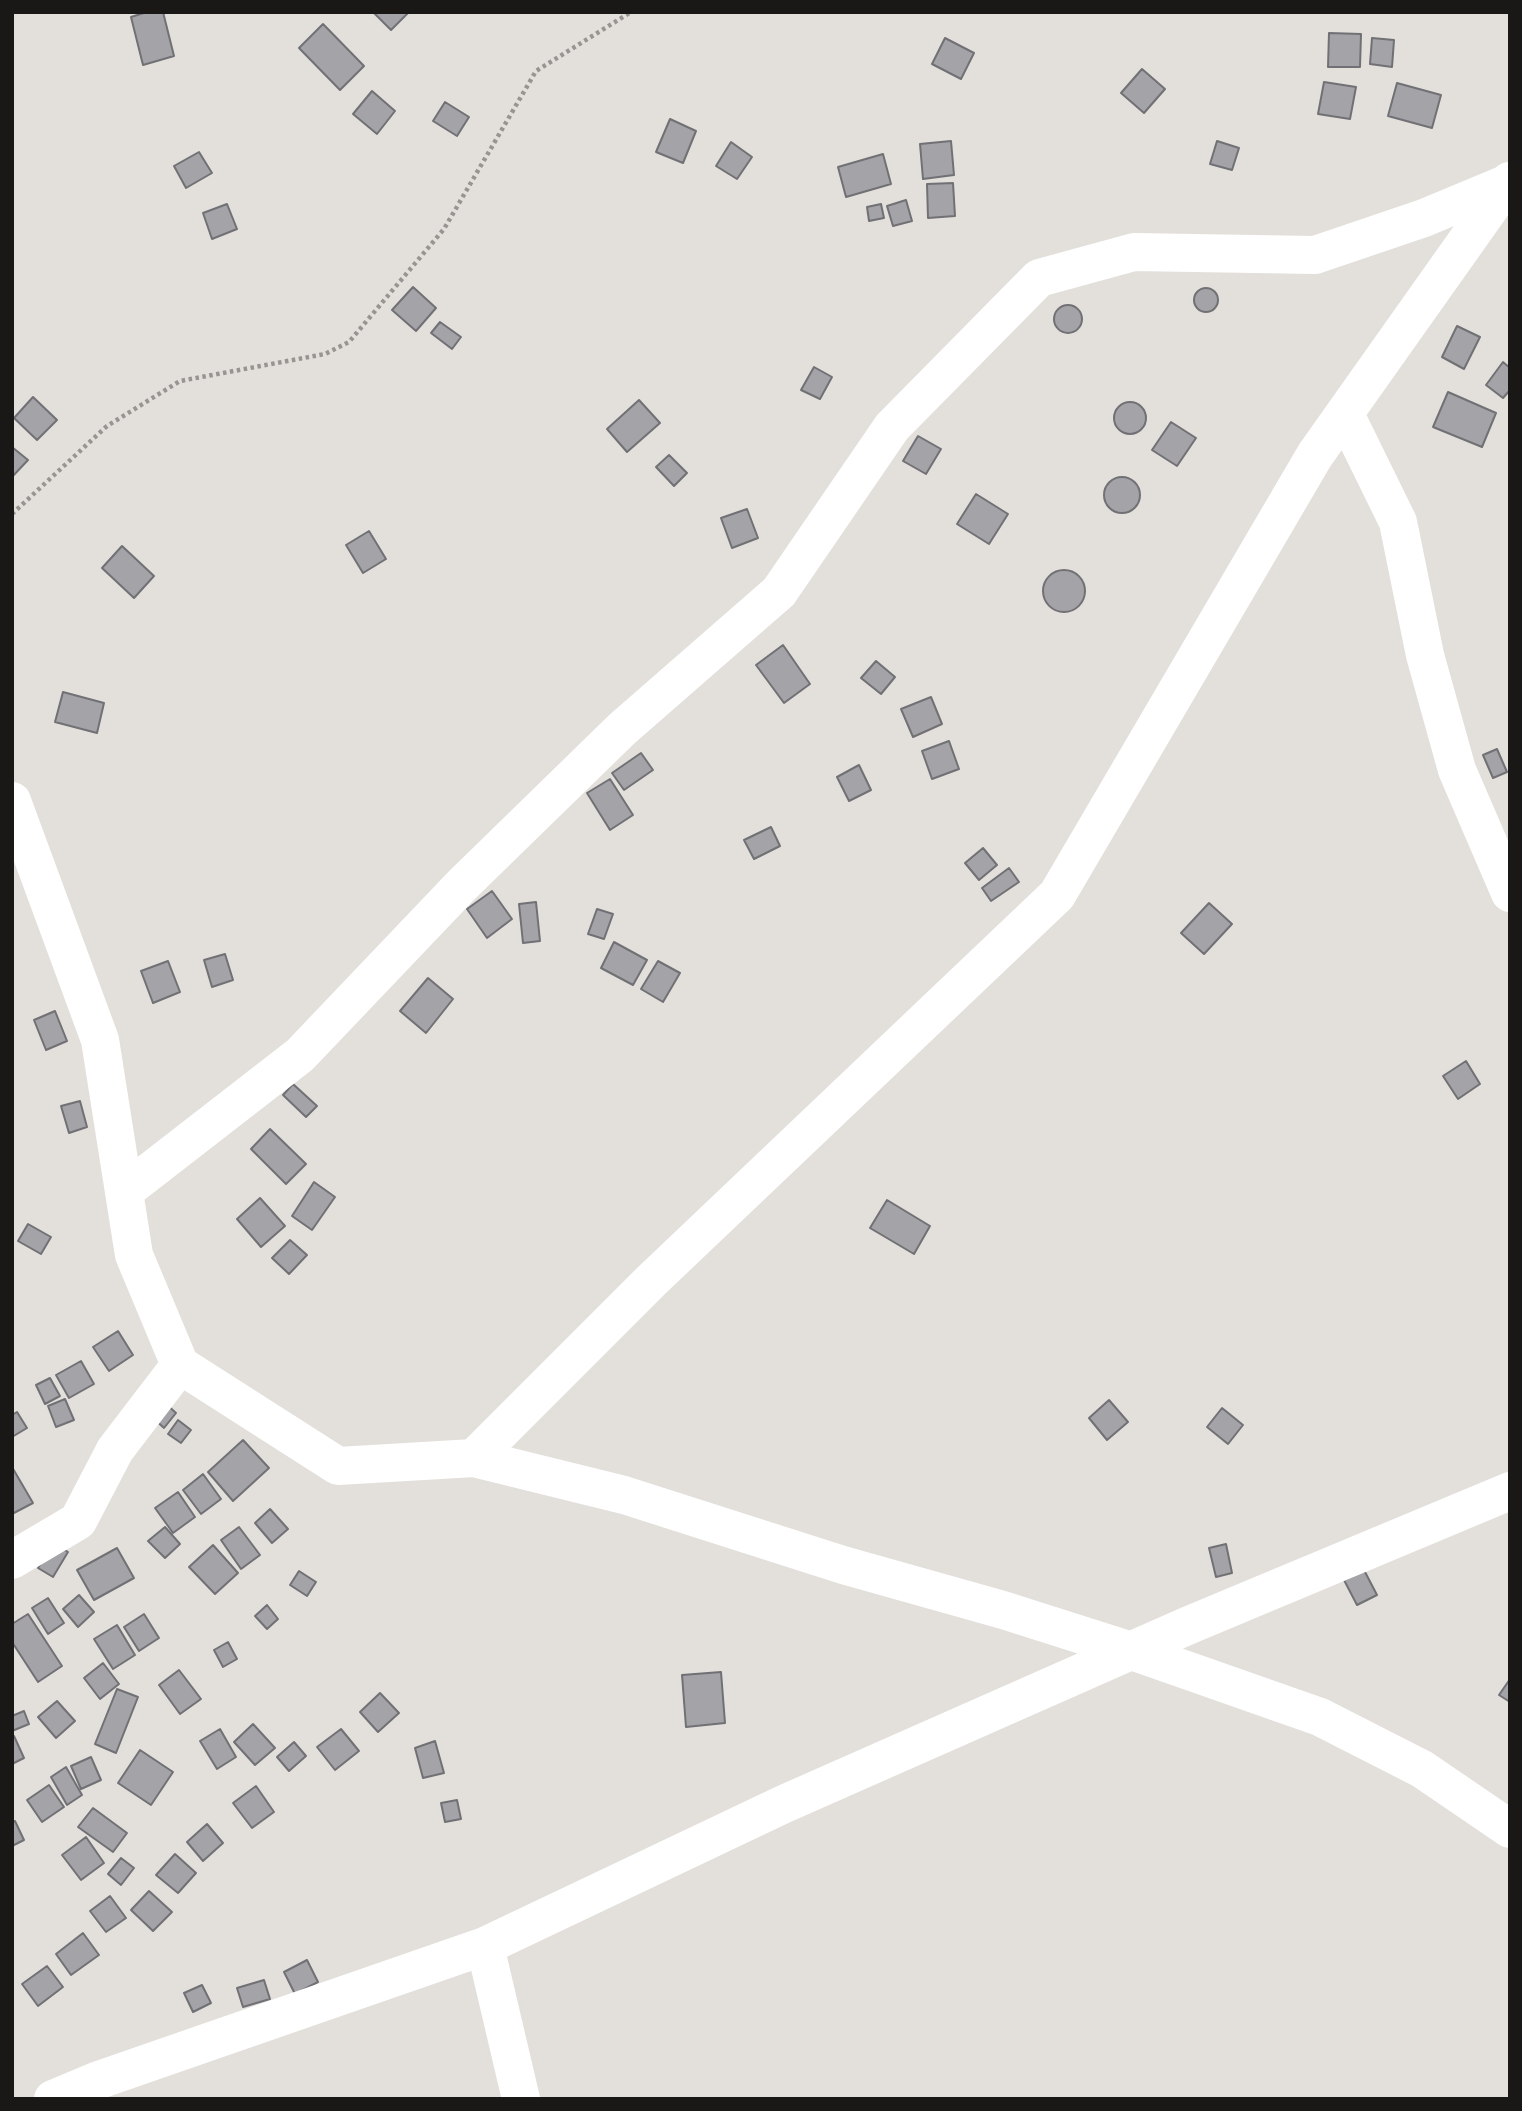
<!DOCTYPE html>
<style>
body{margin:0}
#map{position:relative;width:1522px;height:2111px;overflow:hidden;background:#e3e0dc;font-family:"Asap Condensed",sans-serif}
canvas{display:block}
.frame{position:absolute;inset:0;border:14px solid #191817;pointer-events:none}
</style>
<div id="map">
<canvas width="1522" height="2111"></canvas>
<div class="frame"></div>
</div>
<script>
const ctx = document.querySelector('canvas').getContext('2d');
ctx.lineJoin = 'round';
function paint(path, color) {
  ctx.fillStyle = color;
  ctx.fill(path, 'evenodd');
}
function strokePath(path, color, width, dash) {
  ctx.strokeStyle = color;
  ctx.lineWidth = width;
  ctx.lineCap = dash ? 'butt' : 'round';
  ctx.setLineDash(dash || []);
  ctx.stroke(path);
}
const building = new Path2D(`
 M147,12H163L174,56L143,65L131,17Z
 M373,12H409L391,30Z
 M323,24L364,66L340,90L299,48Z
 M1329,33L1361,34L1360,67H1328Z
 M945,38L974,53L961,79L932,64Z
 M1372,38L1394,40L1392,67L1370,64Z
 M1142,69L1165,89L1144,113L1121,93Z
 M1324,82L1356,87L1350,119L1318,114Z
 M1397,83L1441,95L1432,128L1388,116Z
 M372,91L395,111L377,134L353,114Z
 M445,102L469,117L457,136L433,121Z
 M670,119L696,131L683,163L656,152Z
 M951,141L954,175L923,179L920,144Z
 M1217,141L1239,148L1232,170L1210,164Z
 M731,142L752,157L737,179L716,166Z
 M199,152L212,173L186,188L174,166Z
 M883,154L891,184L846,197L838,167Z
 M953,183L955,216L928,218L927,184Z
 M906,200L912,221L893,226L887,206Z
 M227,204L237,229L212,239L203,213Z
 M881,204L884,218L869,221L867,207Z
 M413,287L436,308L416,331L392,310Z
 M1194 300a12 12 0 1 1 24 0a12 12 0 1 1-24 0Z
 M1054 319a14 14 0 1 1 28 0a14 14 0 1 1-28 0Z
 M440,322L461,337L452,349L431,333Z
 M1457,326L1480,337L1464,369L1442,357Z
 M1503,362L1510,368V390L1503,398L1486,385Z
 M814,367L832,377L820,399L801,390Z
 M1448,392L1496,413L1482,447L1433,427Z
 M33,397L57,420L37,440L14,418Z
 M639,400L660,423L627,452L607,429Z
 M1114 418a16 16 0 1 1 32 0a16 16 0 1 1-32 0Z
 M1171,422L1196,438L1177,466L1152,450Z
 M918,436L941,449L926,474L903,461Z
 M12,447L28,460L12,477Z
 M669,455L687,473L674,486L656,467Z
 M1104 495a18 18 0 1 1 36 0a18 18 0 1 1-36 0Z
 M976,494L1008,514L989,544L957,524Z
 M747,509L758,538L732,548L721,518Z
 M369,531L386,559L363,573L346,545Z
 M122,546L154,576L134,598L102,568Z
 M1043 591a21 21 0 1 1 42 0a21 21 0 1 1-42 0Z
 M783,645L810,684L784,703L756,665Z
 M876,661L895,677L881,694L861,678Z
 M63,692L104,703L97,733L55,722Z
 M931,697L942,724L913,737L901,709Z
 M949,741L959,769L932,779L922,751Z
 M1497,749L1507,772L1493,778L1483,755Z
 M641,753L653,770L624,790L612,773Z
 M859,765L871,790L849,801L837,777Z
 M610,779L633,815L610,830L587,793Z
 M771,827L780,846L754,859L744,840Z
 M983,848L997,865L979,880L965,863Z
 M1009,868L1019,882L991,901L982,888Z
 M492,891L512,919L487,938L467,909Z
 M536,902L540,941L523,943L519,904Z
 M1209,903L1232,924L1204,954L1181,933Z
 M597,909L613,914L604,939L588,934Z
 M614,942L647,960L633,985L601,968Z
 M225,954L233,980L212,987L204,960Z
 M168,961L180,992L153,1003L141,971Z
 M658,961L680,973L663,1002L641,989Z
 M428,978L453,999L426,1033L400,1011Z
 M55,1011L67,1041L46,1050L34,1020Z
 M1466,1061L1480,1084L1458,1099L1443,1076Z
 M293,1084L317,1106L306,1117L283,1095Z
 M80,1101L87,1127L69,1133L61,1106Z
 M270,1129L306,1164L286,1184L251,1149Z
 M314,1182L335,1197L312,1230L292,1216Z
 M260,1198L285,1226L261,1247L237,1219Z
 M887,1200L930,1226L914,1254L870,1228Z
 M28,1224L51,1237L41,1254L18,1241Z
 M290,1240L307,1255L289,1274L272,1258Z
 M118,1331L133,1355L109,1371L93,1347Z
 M81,1361L94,1384L69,1398L56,1375Z
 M50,1378L60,1396L45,1404L36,1385Z
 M65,1399L74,1420L56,1427L48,1406Z
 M1109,1400L1128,1422L1107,1440L1089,1418Z
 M165,1403L176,1413L164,1428L152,1417Z
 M1222,1408L1243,1425L1228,1444L1207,1427Z
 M17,1412L27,1428L12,1437V1415Z
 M178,1420L191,1430L181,1443L168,1434Z
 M243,1440L269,1468L233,1501L208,1472Z
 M12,1467L33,1503L12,1514Z
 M203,1474L221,1499L201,1514L183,1490Z
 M178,1492L195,1517L173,1533L155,1508Z
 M270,1509L288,1529L272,1543L255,1523Z
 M165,1527L180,1544L165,1558L148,1541Z
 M239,1527L260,1555L241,1569L221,1540Z
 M53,1543L68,1552L53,1577L38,1568Z
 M1226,1544L1232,1573L1216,1577L1209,1548Z
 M213,1545L238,1573L215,1594L189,1567Z
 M117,1548L134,1578L94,1600L77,1570Z
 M1364,1570L1377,1595L1357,1605L1344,1580Z
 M299,1571L316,1582L307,1596L290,1585Z
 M79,1595L94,1612L78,1627L63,1609Z
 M48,1598L64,1623L48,1634L32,1608Z
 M267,1605L278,1619L267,1629L255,1616Z
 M28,1614L62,1666L38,1682L12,1642V1624Z
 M144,1614L159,1638L139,1651L124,1627Z
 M117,1625L135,1655L113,1669L94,1639Z
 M228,1642L237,1659L223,1667L214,1650Z
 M103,1663L119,1684L100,1699L84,1678Z
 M179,1670L201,1699L180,1714L159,1685Z
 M721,1672L725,1723L686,1727L682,1675Z
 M1510,1679V1702L1499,1695Z
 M117,1689L138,1697L116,1753L95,1744Z
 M380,1693L399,1713L378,1732L360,1712Z
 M57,1701L75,1721L56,1738L38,1717Z
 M24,1711L29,1724L12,1731V1716Z
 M253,1724L275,1748L255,1765L234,1742Z
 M220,1729L236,1757L217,1769L200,1741Z
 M341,1729L359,1751L335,1770L317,1747Z
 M14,1736L24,1758L12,1764V1737Z
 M435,1741L444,1773L423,1778L415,1748Z
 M294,1742L306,1756L289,1771L277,1757Z
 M140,1750L173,1772L151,1805L118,1783Z
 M91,1757L101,1780L81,1789L71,1766Z
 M66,1767L82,1795L67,1805L51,1777Z
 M49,1785L64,1807L42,1822L27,1800Z
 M256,1786L274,1812L252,1828L233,1803Z
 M457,1800L461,1819L445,1822L441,1803Z
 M93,1808L127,1833L113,1852L78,1827Z
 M15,1821L24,1840L12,1846V1822Z
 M207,1824L223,1843L203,1861L187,1842Z
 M86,1837L104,1863L81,1880L62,1855Z
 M175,1854L196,1873L178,1893L156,1875Z
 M121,1858L134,1868L121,1885L108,1874Z
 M149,1891L172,1912L153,1931L131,1910Z
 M110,1896L126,1918L106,1932L90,1911Z
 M83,1933L99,1955L71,1975L56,1954Z
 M307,1960L318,1982L295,1994L284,1972Z
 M47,1966L63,1987L38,2006L22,1984Z
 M264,1980L270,1999L243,2007L237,1988Z
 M202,1985L211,2003L193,2012L184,1993Z`);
paint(building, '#a3a3a8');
strokePath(building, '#717175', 2);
strokePath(new Path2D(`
 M12,514L107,426L180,381L325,354L349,342L444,229L536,71L631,12`), '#979592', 4.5, [3.5, 3.5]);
strokePath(new Path2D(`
 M1345,414L1398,522L1425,655L1457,770L1510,893
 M12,801L100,1040L134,1255L180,1365L338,1466L474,1458L624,1495L843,1565L1003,1610L1132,1651L1320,1717L1422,1769L1510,1829
 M126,1190L300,1055L462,885L622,729L779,592L892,427L1039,278L1134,252L1315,255L1424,218L1508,183
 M474,1458L651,1281L1057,895L1315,455L1509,181
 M12,1560L78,1521L115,1450L180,1365
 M485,1946L521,2099
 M53,2099L96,2081L485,1946L784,1804L1187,1626L1510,1491`), '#fff', 38);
</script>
